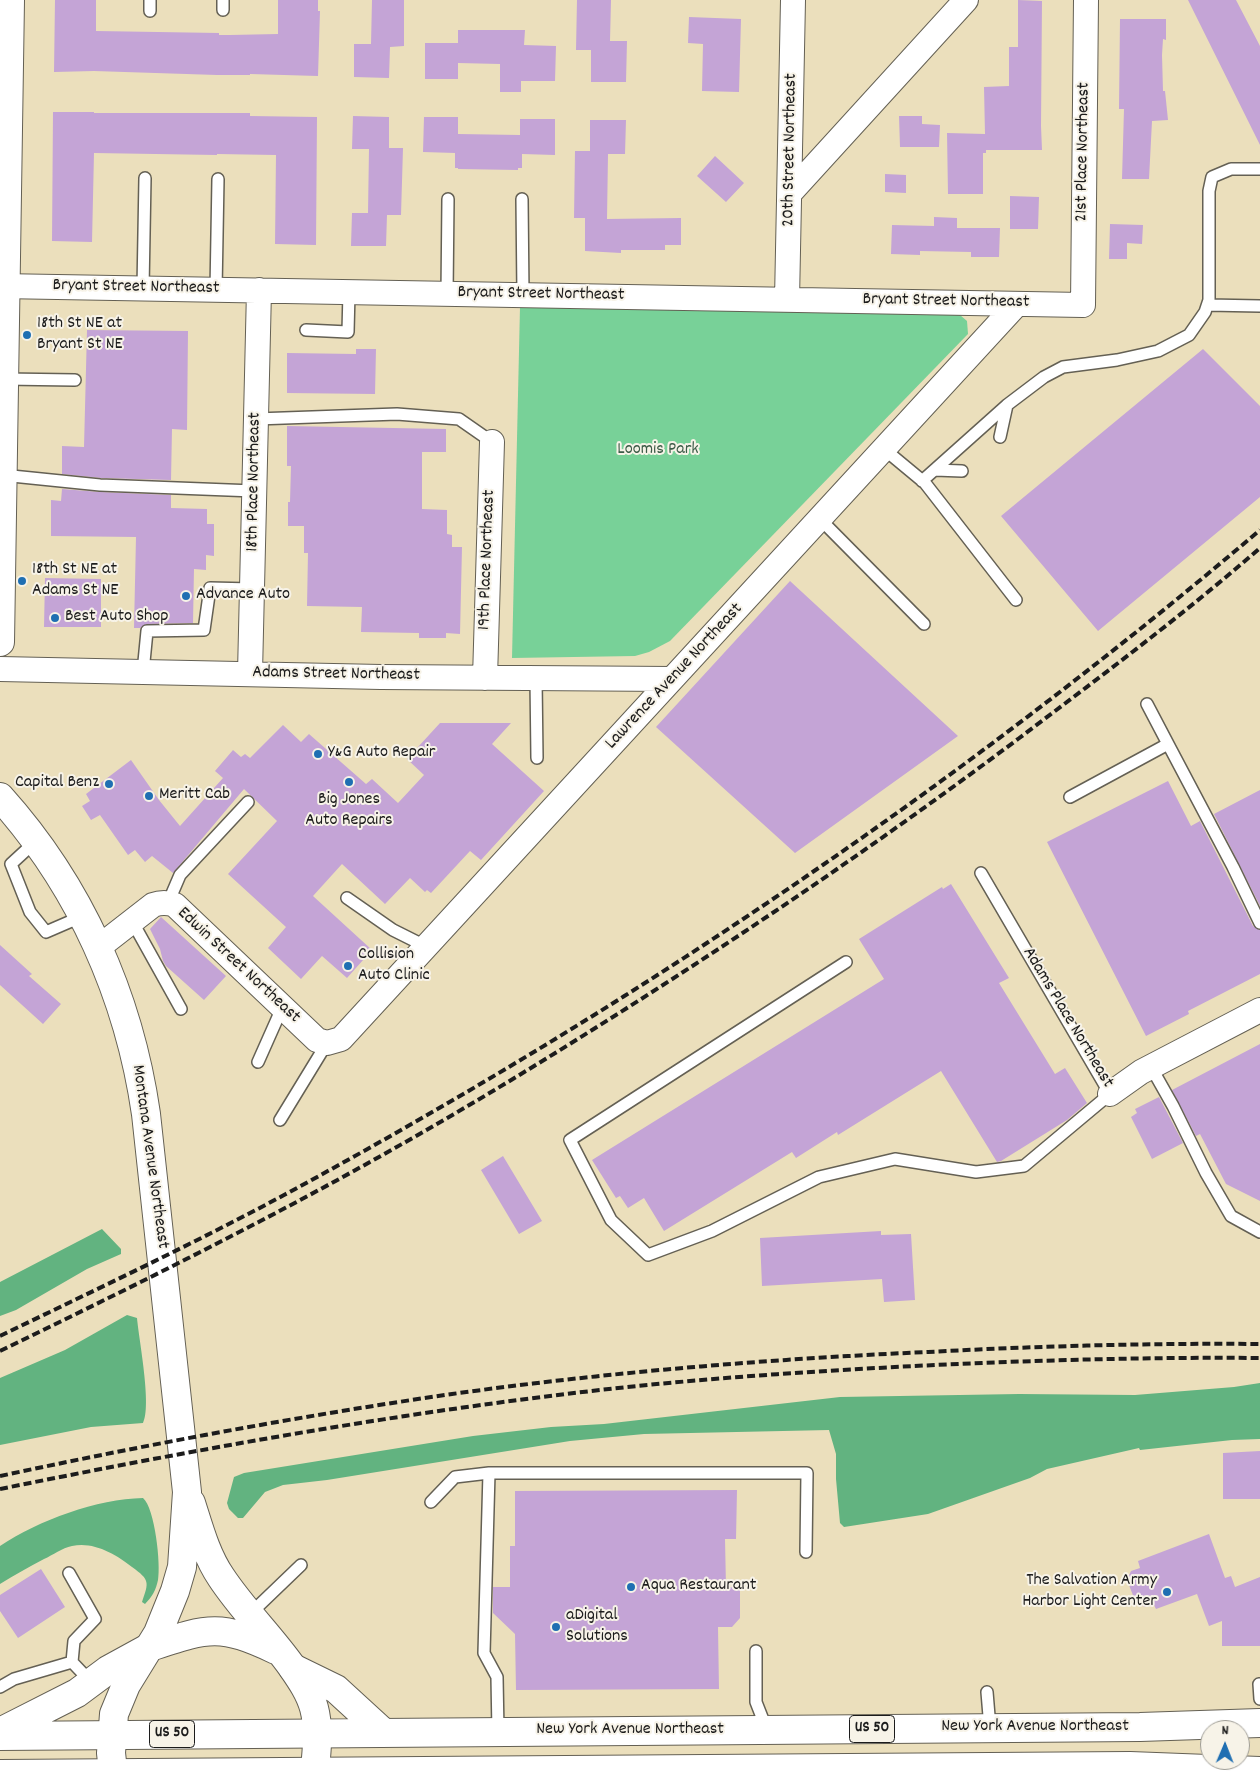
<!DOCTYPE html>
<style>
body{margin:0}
#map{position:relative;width:1260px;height:1780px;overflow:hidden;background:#ebdfbc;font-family:Dekko,sans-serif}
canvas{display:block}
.north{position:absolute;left:1200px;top:1720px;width:50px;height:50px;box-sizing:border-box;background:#f7f3e8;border:1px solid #9f9d96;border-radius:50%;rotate:1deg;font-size:14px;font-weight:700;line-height:20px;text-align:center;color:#1c1c1c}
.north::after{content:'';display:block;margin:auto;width:18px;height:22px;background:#1f6fb2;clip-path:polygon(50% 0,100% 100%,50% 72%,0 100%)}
</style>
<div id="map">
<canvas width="1260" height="1780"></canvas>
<div class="north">N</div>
</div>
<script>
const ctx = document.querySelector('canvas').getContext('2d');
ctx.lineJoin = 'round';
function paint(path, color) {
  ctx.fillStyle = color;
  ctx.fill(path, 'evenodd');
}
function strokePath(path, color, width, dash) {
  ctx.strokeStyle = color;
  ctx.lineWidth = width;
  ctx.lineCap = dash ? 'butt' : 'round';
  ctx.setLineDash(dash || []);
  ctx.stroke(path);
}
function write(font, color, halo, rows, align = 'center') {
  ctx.font = font + ' Dekko,sans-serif';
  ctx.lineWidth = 4;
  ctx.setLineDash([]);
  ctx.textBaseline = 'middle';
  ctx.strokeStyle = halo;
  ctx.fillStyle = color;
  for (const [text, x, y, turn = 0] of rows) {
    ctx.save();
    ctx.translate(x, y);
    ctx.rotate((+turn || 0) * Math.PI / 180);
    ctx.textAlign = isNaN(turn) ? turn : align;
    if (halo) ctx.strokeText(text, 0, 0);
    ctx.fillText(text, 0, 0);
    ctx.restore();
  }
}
paint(new Path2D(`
 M520,307L960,315L967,321L968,334L670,641L649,652L635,656L512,658Z`), '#78d198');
paint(new Path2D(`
 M102,1229L121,1249V1254L87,1269L16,1310L0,1316V1282Z
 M127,1315L137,1318C139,1340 152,1406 143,1423L91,1427L0,1445V1378L65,1350Z
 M1260,1383V1439L1232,1440L1140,1450L1139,1448L1047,1469L1030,1478L928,1514L844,1527L840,1523L836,1479V1454L829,1430L644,1434L570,1441L327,1480L283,1485L265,1492L243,1518H238L229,1509L227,1503L234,1477L244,1473L473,1436L551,1427L604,1424L840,1397L1019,1394L1135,1395L1234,1387Z
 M143,1498C155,1508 161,1565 158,1580C156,1590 152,1597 145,1604L142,1602C149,1582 150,1580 132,1567C116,1554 93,1541 72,1546C62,1548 53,1555 44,1559C29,1567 14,1575 0,1584V1546C39,1520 97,1499 143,1498Z`), '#62b380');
paint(new Path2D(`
 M55,0H96V31L219,33V35H230L278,34V0H318V11H320L318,76L250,74V75H217L94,71L54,72Z
 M372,0H404V46L390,47L389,78L354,77V44H371Z
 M577,0H611L610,41H627L626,82H591V50H576Z
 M1018,0L1042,1L1041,126L1042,150H986V153H983V194H948L947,133L985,134L984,87L1009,86V47H1018Z
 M1188,0H1236L1260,46V145Z
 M689,17L741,19L739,92L702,91L703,44L688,43Z
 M1120,19H1166V40L1163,39L1162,55L1163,91H1165L1168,120L1152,121L1149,179H1122L1124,109H1119Z
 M458,30H525L524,45L556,46L555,81H521V92H500V64L458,63V79H425V43H458Z
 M53,112H94V113H250V116L317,117L316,245L275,244L276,155L217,154V155L94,153L92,242L52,241Z
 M353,116L389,117V148H403L401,215H387L386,246H351L352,213H368L369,149H352Z
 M899,116H922V124L940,125L939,147H900Z
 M424,117H458V134L520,135V119H555V155L522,154V168H518V170L458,169V168H455V153L423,152Z
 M590,120H626L625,154H608L607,219L681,218V245H665V250H621V253L585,251V218H574L575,151H590Z
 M715,156L744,183L726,202L697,176Z
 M885,174L906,175V193L885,192Z
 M1010,196L1039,197L1038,229H1010Z
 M934,217L957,218V228H1000L999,257H971V252L920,251V255L891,254L892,225L934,226Z
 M1110,224L1143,225L1142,244L1127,243V259H1109Z
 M87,330L188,331L187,430L172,429L171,480L101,478L62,474V446L84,447Z
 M356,349H376L375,394L287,393V353L356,354Z
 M1203,349L1260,406V497L1098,631L1001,516Z
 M287,426L446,429V452H422V509L447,510V534L452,535V547H462L460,634L446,633V638H419V633L361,632L362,607L307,606L308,553H304V526H288V502H290L291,466H287Z
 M62,489L100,492L171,495V508L207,509V524H214V556L206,555V570L194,569L193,623L147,624L140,628H134L136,537L51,536V500L61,501Z
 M45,578L101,579V627H44Z
 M790,581L958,736L795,853L656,727Z
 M440,723H511L492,744L544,791L481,860L470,851L431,893L427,890L425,892L410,878L385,904L342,864L313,896L372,950L347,978L322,956L301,979L268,948L286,927L228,874L277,821L244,789L173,873L152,856L145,862L135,850L128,855L100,815L91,820L82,806L90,801L86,794L131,760L159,800L180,826L223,778L215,771L233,750L241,757L245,754L250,758L283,725L301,742L309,734L366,784L372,779L398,803L424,775L407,759Z
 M1168,781L1191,826L1200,821L1253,926L1260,930V974L1188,1011L1189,1014L1146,1036L1047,842Z
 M1260,790V906L1214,814Z
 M951,884L1009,978L999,983L1055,1074L1065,1068L1087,1103L1067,1120L1001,1161L997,1162L941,1071L838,1135L837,1132L796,1158L792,1152L664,1231L644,1198L628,1208L620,1196L616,1198L592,1160L884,979L859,939L942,887L943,889Z
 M161,917L226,976L204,1000L166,966L163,961L160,949L150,929Z
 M0,945L32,974L29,976L61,1004L43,1024L0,985Z
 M1260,1044V1201L1226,1184L1200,1134L1196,1136L1172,1090Z
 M1159,1097L1183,1143L1152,1159L1131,1117L1137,1113L1135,1109Z
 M503,1156L542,1221L519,1234L481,1170Z
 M881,1231V1235L911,1234L915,1300L884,1302L882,1279L762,1286L760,1238Z
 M1260,1451V1499H1223V1453Z
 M737,1490L736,1539H725L726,1587H740V1618L732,1627H718L719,1689L516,1690L515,1634L493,1613V1587H510V1546H515V1491Z
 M1209,1534L1225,1578L1231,1576L1235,1587L1260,1577V1646H1222V1621L1209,1626L1197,1594L1156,1609L1153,1603L1145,1607L1136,1603L1127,1580L1131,1571L1140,1568L1138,1561Z
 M41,1569L65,1607L18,1638L0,1611V1595Z`), '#c4a4d6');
const service = new Path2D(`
 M223,10V0
 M150,11V0
 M522,199L523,295
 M143,288L145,178
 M216,290L218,179
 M447,294L448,199
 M1208,305L1260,306
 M306,330L348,332L349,292
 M4,379L75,380
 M256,419L397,414L459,419L492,442
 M1000,437L1007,405
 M884,449L925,483L1016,600
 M935,470L962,471
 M2,475L100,485L254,491
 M922,481L1007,405L1044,377L1063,367L1117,360L1158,351L1189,335L1205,312L1209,300V191L1212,177L1231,169H1260
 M820,519L924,624
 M143,672L147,631L204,630L210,588L252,589
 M536,679L537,758
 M1147,704L1168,744
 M1070,797L1168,744L1233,867L1260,923
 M36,841L11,864L30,912L46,932L83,916
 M347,898L393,930L427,947
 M168,903L180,875L248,802
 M132,921L181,1009
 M846,962L570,1140L611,1220L648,1255L712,1231L819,1177L895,1159L976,1172L1024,1166L1110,1094L981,873
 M258,1062L282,1008
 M1151,1067L1173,1106L1206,1173L1231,1216L1260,1232
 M280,1120L327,1043
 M489,1473H807L806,1552
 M431,1502L455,1477L489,1473L484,1653L497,1677L498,1732
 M69,1573L95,1619L74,1641L72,1662L91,1682
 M250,1614L301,1565
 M756,1651V1702L767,1730
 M1259,1684L1260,1699
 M0,1687L14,1679L72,1662
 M987,1692L990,1728`);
const minor = new Path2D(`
 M790,193L966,0
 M0,286L1083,305L1086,0
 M787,300L793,0
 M0,669L381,677L672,679
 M250,673L259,290
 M485,678L492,442
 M99,947L153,905C161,902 167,902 175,905L317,1040L327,1043L341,1039L1017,304
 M1110,1094L1141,1072L1260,1010`);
const tertiary = new Path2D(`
 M0,642L10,0`);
const secondary = new Path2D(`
 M0,797C80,886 129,996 146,1114L187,1492L182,1567L175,1591L158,1633L126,1685L114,1714L111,1753L114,1780
 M191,1503C199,1528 206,1555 221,1577C242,1609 270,1636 292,1667C301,1680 310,1693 314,1708C320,1730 316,1757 314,1780
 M150,1647C208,1628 219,1623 276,1650`);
const trunk = new Path2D(`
 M293,1668L336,1689L384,1733
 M0,1732L77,1693L108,1670L150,1647
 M0,1736L1140,1727L1260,1723
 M0,1774L1130,1766L1260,1771`);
strokePath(service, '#646054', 14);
strokePath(minor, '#646054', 26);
strokePath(tertiary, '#646054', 30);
strokePath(secondary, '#646054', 30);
strokePath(trunk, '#646054', 30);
strokePath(service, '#fff', 11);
strokePath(minor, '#fff', 24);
strokePath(tertiary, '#fff', 28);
strokePath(secondary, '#fff', 28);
strokePath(trunk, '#fff', 28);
strokePath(new Path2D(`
 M0,1336C95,1290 191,1245 284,1195C630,1008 960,785 1260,530
 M0,1351C136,1285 270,1219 402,1144C478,1101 553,1055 627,1008C761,923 891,834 1018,739C1100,677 1183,615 1260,548
 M0,1476C150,1444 300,1416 452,1394C610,1372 769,1359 928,1352C1039,1346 1149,1343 1260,1344
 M0,1489C188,1451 376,1417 566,1394C688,1379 812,1371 935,1365C1043,1360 1152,1357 1260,1358`), '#1c1c1c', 4, [8, 4]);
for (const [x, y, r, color] of [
 [27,335,5,"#1f6fb2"],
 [22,581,5,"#1f6fb2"],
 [186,596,5,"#1f6fb2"],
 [55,618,5,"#1f6fb2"],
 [318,754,5,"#1f6fb2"],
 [349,782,5,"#1f6fb2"],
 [109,784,5,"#1f6fb2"],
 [149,796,5,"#1f6fb2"],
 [348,966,5,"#1f6fb2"],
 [631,1587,5,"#1f6fb2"],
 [1167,1592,5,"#1f6fb2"],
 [556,1627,5,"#1f6fb2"]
]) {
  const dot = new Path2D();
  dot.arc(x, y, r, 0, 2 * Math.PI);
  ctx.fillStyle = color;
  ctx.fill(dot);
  strokePath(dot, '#f7f3e8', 2);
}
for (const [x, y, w] of [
 [872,1729,45],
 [172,1734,45]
]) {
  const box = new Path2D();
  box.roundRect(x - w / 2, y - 13.5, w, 27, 4);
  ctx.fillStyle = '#f7f3e8';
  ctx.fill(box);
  strokePath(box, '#1c1c1c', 1);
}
write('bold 16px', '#1c1c1c', null, [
 ["US 50",872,1729],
 ["US 50",172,1734]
]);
write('18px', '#1c1c1c', '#f7f3e8', [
 ["20th Street Northeast",791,150,-89],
 ["21st Place Northeast",1084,152,-89],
 ["Bryant Street Northeast",136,288,1],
 ["Bryant Street Northeast",541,295,1],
 ["Bryant Street Northeast",946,302,1],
 ["18th Place Northeast",255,482,-89],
 ["19th Place Northeast",488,560,-88],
 ["Adams Street Northeast",336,675,1],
 ["Lawrence Avenue Northeast",675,677,-47],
 ["Edwin Street Northeast",238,966,43],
 ["Adams Place Northeast",1067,1018,59],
 ["Montana Avenue Northeast",149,1157,82],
 ["New York Avenue Northeast",1035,1728],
 ["New York Avenue Northeast",630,1731]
]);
write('18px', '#1c1c1c', '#f7f3e8', [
 ["18th St NE at",37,325],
 ["Bryant St NE",37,346],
 ["18th St NE at",32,571],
 ["Adams St NE",32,592],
 ["Advance Auto",196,596],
 ["Best Auto Shop",65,618],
 ["Y&G Auto Repair",328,754],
 ["Capital Benz",99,784,"right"],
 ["Meritt Cab",159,796],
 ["Big Jones",349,801,"center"],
 ["Auto Repairs",349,822,"center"],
 ["Collision",358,956],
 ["Auto Clinic",358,977],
 ["The Salvation Army",1157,1582,"right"],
 ["Harbor Light Center",1157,1603,"right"],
 ["Aqua Restaurant",641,1587],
 ["aDigital",566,1617],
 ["Solutions",566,1638]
], 'left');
write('18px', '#3c5b47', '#f7f3e8', [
 ["Loomis Park",658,451]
]);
</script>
